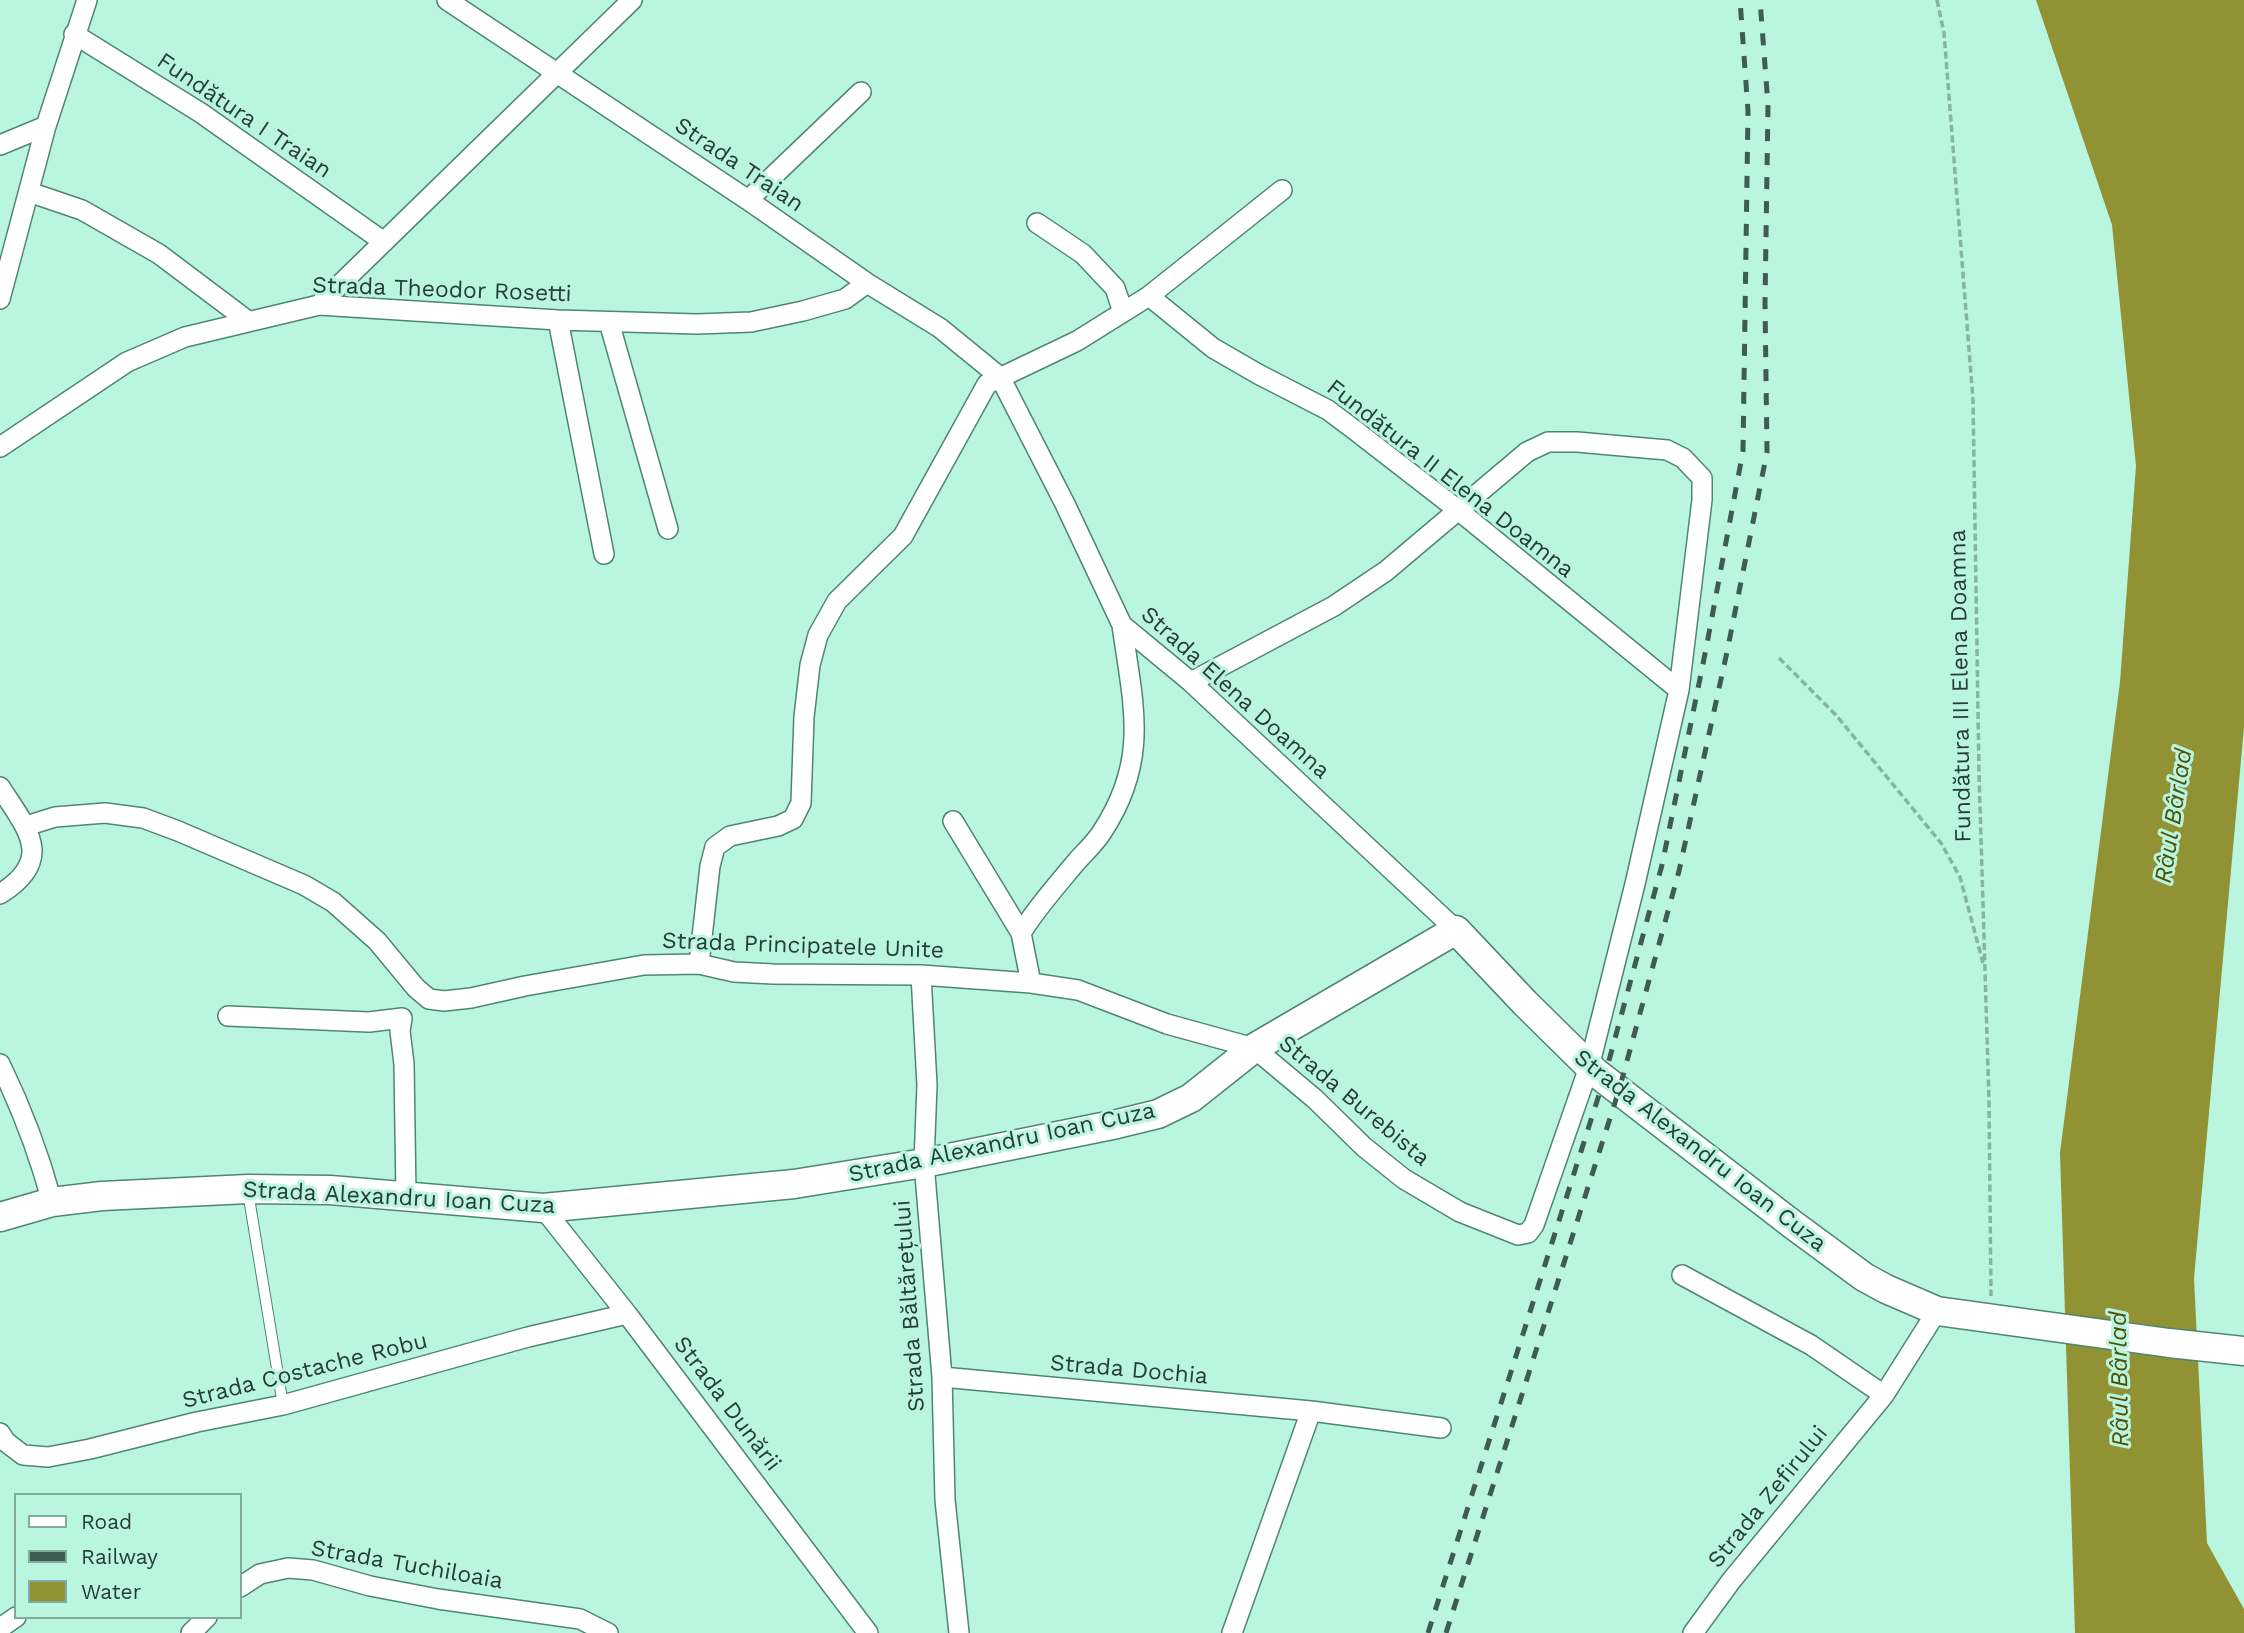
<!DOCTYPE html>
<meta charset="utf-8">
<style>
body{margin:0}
#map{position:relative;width:2244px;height:1633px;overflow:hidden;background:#baf5e0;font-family:"Work Sans",sans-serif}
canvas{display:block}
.legend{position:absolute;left:14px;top:1493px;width:228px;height:126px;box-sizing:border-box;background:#baf5e0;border:2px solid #7fac9c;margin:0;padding:9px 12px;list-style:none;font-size:21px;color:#263e36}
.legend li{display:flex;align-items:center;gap:14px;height:35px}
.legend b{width:35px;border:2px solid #7fac9c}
</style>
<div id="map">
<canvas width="2244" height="1633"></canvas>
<ul class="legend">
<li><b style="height:9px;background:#fff"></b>Road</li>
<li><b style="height:9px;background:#3e5c52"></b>Railway</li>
<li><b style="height:19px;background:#909234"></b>Water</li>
</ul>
</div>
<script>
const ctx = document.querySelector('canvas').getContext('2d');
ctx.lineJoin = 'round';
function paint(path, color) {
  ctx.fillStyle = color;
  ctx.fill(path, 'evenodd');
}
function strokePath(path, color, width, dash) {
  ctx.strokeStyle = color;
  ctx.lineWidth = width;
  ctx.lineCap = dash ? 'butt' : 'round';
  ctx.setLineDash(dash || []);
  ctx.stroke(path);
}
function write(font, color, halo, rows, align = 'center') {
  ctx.font = font + ' "Work Sans",sans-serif';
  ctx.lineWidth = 6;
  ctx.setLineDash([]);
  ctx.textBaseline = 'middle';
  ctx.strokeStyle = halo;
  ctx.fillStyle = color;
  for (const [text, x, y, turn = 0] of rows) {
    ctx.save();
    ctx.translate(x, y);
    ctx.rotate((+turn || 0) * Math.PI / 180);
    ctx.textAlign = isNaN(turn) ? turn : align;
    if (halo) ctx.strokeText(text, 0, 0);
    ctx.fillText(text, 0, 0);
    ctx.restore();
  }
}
paint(new Path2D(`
 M2036,0H2244V727L2194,1278L2207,1543L2244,1609V1633H2075L2060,1153L2120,682L2136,466L2112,225Z`), '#909234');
const lane = new Path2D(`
 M248,1192L283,1405`);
const street = new Path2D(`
 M447,0L748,200L867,283L940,328L1000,377L1065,504L1122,625L1191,682L1456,930
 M74,34L201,113L384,242
 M0,145L46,126
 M29,192L82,210L159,254L248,321
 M748,200L861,92
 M1037,223L1083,254L1115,288L1123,312
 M1149,296L1213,348L1258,374L1328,410L1356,431L1458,510L1679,690
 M0,299L46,126L87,0
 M319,305L632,0
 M558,320L604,554
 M609,322L668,529
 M0,447L127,362L185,337L319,305L558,320L697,324L751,322L803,311L845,299L867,283
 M0,787C27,829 56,859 0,894
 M953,821L1021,933L1031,983
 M26,826L55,817L105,813L143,818L178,831L304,885L333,902L377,941L416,988L429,999L444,1001L471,998L525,986L644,965L699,964L734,972L773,974L921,975L1031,983L1078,990L1167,1024L1254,1048L1315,1099L1364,1147L1404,1179L1460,1212L1518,1235L1528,1233L1534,1225L1589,1067L1635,884L1679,690L1702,500V478L1683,458L1667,450L1577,442H1548L1527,452L1386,571L1334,606L1191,682
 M1021,933C1037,907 1058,884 1077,861C1085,852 1095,843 1102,832C1150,759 1133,705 1122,625
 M699,964L710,866L715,847L730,836L778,826L793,819L801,803L804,717L810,665L818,635L837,601L903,536L987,384L1077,341L1149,296L1282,190
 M921,975L927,1085L924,1163L942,1377L945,1500L959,1633
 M228,1016L369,1022L402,1018L400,1031L404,1064L406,1196
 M0,1064C22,1109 39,1154 52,1202
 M543,1208L627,1314L868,1633
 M1682,1275L1811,1345L1884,1395
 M942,1377L1311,1411L1441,1428
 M0,1433L6,1442L23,1455L48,1457L90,1449L197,1422L283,1405L528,1337L627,1314
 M240,1587L260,1574L288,1568L313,1570L370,1586L438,1599L580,1619L608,1633
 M0,1628L16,1617
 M191,1633L207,1617
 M1232,1633L1311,1411
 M1693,1633L1731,1581L1884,1395L1937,1311`);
const secondary = new Path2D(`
 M0,1217L52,1202L102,1196L248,1189L330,1190L543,1208L794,1184L924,1163L1117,1124L1158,1114L1191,1098L1254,1048L1456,930L1525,1003L1595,1072L1792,1224L1864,1277L1886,1289L1937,1311L2169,1343L2244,1351`);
strokePath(lane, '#4e8673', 12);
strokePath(street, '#4e8673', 22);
strokePath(secondary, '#4e8673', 31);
strokePath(new Path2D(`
 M1937,0L1944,33L1973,400L1979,773L1989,1101L1991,1296
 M1779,658L1836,715L1941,843L1960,877L1983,963`), '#85b4a3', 3.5, [7, 3.5]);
strokePath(lane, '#fff', 10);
strokePath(street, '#fff', 19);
strokePath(secondary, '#fff', 28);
strokePath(new Path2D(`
 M1428,1633L1604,1079L1662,865L1706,649L1743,451L1748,111L1740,0
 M1446,1633L1619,1090L1679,871L1727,652L1767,452L1765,303L1768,105L1760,0`), '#3e5c52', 5, [12, 12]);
write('23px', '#263e36', '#baf5e0', [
 ["Fundătura I Traian",244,116,34],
 ["Strada Traian",739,165,34],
 ["Strada Theodor Rosetti",442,290,2],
 ["Fundătura II Elena Doamna",1450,479,38],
 ["Fundătura III Elena Doamna",1961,686,-91],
 ["Strada Elena Doamna",1235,693,42],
 ["Strada Principatele Unite",803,946,2],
 ["Strada Burebista",1354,1101,40],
 ["Strada Alexandru Ioan Cuza",1002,1143,-12],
 ["Strada Alexandru Ioan Cuza",1700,1151,38],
 ["Strada Alexandru Ioan Cuza",399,1198,3],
 ["Strada Băltărețului",910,1306,-94],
 ["Strada Dochia",1129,1370,5],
 ["Strada Costache Robu",305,1371,-14],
 ["Strada Dunării",727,1404,53],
 ["Strada Zefirului",1768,1497,-51],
 ["Strada Tuchiloaia",407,1565,10]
]);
write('italic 24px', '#505108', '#baf5e0', [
 ["Râul Bârlad",2174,816,-81],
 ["Râul Bârlad",2120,1379,-91]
]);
</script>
